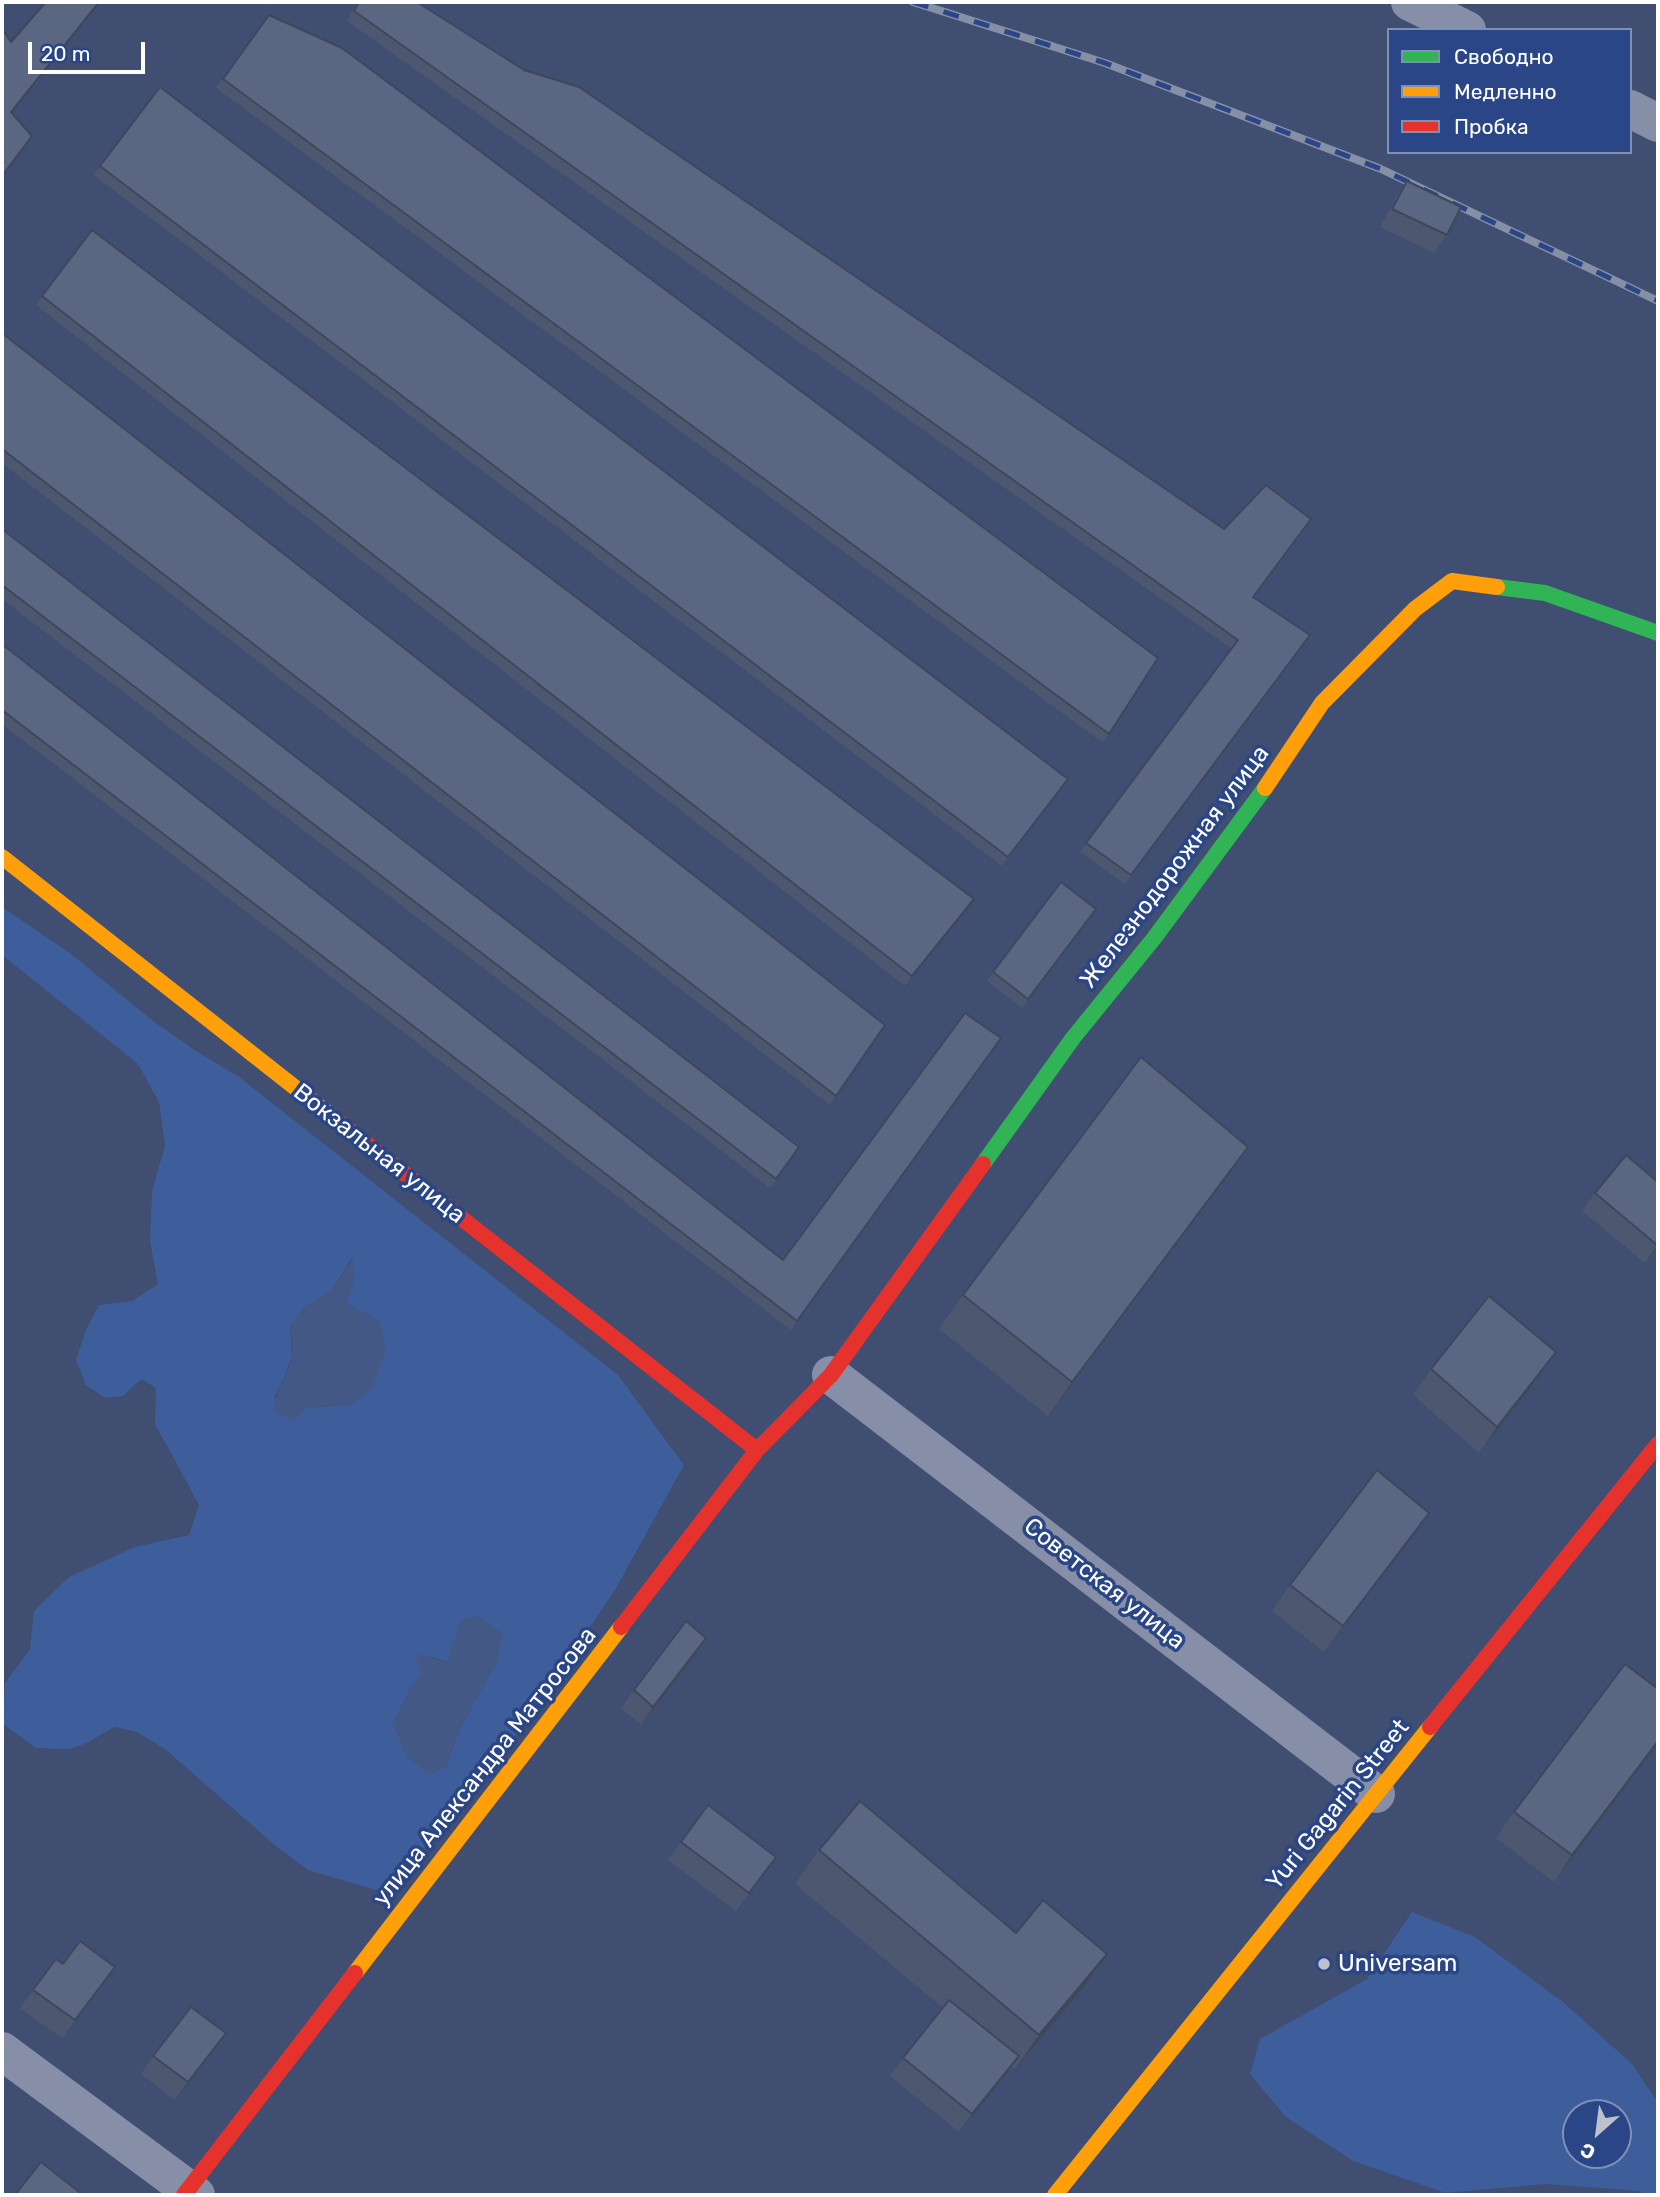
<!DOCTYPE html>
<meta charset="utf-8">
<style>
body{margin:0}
#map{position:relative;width:1660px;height:2197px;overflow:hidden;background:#3f4e71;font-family:Rubik,sans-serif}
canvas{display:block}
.frame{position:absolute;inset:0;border:4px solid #fff;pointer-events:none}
.legend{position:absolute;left:1387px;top:28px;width:245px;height:126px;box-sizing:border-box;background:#2a4686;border:2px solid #7f90b6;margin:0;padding:9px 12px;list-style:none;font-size:21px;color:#fff}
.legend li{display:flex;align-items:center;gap:14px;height:35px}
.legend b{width:35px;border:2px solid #7f90b6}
.north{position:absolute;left:1562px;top:2099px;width:70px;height:70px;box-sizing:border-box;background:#2a4686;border:2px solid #7f90b6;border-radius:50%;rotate:208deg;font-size:19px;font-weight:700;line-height:28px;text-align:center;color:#fff}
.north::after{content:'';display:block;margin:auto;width:24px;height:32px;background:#bcc1cd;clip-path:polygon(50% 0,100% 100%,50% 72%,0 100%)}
.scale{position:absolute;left:28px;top:42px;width:117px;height:32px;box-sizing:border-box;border:4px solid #fff;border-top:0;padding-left:9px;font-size:21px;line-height:24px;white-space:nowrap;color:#fff;-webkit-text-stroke:5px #2a4686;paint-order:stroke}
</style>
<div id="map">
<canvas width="1660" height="2197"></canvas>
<div class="frame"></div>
<ul class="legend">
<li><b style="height:9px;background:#30b455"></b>Свободно</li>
<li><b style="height:9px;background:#ff9f0a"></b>Медленно</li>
<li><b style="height:9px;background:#e5322d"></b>Пробка</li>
</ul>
<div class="north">С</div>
<div class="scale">20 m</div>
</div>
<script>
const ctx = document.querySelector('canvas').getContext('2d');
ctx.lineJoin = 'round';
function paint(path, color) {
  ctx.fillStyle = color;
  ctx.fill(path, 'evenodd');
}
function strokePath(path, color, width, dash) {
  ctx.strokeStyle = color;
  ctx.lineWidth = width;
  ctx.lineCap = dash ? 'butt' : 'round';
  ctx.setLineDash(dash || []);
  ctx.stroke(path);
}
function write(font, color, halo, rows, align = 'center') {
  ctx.font = font + ' Rubik,sans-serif';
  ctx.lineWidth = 7;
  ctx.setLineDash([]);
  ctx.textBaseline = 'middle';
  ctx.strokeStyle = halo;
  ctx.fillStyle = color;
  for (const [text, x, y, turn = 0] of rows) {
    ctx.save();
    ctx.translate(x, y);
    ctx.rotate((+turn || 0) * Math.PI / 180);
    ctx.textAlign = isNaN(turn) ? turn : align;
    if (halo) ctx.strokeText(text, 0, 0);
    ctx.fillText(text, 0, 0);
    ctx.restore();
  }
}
paint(new Path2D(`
 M2,907L70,953L153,1021L196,1051L239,1077L618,1375L684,1465L615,1590L522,1727L393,1886L376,1890L308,1870L277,1847L165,1749L137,1732L114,1727L87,1743L69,1749L36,1748L3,1724L5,1683L30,1649L34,1611L69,1577L135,1547L189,1535L199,1505L155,1424L156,1388L141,1379L123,1396L105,1398L86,1385L76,1360L86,1330L99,1305L132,1301L158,1284L150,1241L152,1191L165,1146L159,1102L138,1064L2,955ZM352,1258L354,1279L346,1304L379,1320L351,1405L307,1408L274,1398L286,1374L292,1355L290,1326L304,1308L331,1291ZM453,1645L496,1664L462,1724L445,1768L405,1698L432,1657L449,1662Z
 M1412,1912L1475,1937L1563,2002L1632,2064L1658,2103V2195H1644L1640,2191L1545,2184L1446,2193L1353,2161L1286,2117L1250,2074L1260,2039L1367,1979ZM1576,2113H1618V2155H1576Z`), '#3e5d9b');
paint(new Path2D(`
 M353,1258L354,1279L346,1304L379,1320L386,1348L372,1388L351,1405L307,1408L295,1420L274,1411C274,1389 289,1377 292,1355C293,1346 291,1335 290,1326L304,1308L331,1291Z
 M478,1616L503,1633L496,1664L462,1724L445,1768L429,1775L407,1756L392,1724L405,1698L422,1672L415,1654L448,1662L461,1620Z`), '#445886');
strokePath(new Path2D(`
 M1410,2L1467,30
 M1630,109L1658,123
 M831,1375L1376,1794
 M2,2051L196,2195`), '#868fa7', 38);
strokePath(new Path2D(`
 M1497,587L1545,593L1658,633
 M983,1164L1073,1038L1155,937L1265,788`), '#30b455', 16);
strokePath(new Path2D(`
 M1265,788L1322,703L1415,609L1452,581L1497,587
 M2,857L335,1119
 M355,1973L621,1627
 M1055,2195L1430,1727`), '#ff9f0a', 16);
strokePath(new Path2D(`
 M335,1119L757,1450
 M621,1627L757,1450L831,1375L983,1164
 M1430,1727L1658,1444
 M184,2195L355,1973`), '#e5322d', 16);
const rail = new Path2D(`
 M913,2L1105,63L1381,169L1658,301`);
strokePath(rail, '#858fa5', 8);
strokePath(rail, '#2a4686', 5, [16]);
paint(new Path2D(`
 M358,2H417L1253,597L1310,635L1125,884L1080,852L1232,649L347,21Z
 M269,15L1109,734L1103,743L216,88Z
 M100,166L1068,779L1002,866L94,175Z
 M1407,181L1447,235L1434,253L1380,227L1395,199Z
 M92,230L967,908L905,986L36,305Z
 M2,333L885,1025L830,1105L2,463Z
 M2,529L799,1147L770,1188L2,599Z
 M2,644L783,1260L1001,1038L791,1330L2,724Z
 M1096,909L1022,1008L987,981L993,972Z
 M1224,1181L1048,1416L939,1329L963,1295Z
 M1658,1182V1246L1645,1263L1582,1211L1595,1193Z
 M1556,1352L1538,1378L1479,1453L1413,1395L1431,1369Z
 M1410,1540L1324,1652L1272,1611L1290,1585Z
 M694,1656L641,1725L621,1708L634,1690Z
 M1658,1743L1554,1882L1496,1838L1514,1812Z
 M681,1842L763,1875L736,1911L668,1860Z
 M819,1850L1016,1933L1083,1988L1015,2069L1011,2066L959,2132L890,2076L903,2058L943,2008L795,1884Z
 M63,1964L115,1967L62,2038L20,2008L33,1990Z
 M226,2033L175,2100L141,2074L153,2056Z`), '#4d5870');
paint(new Path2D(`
 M99,2H100L5,121L11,112Z
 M974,899L967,908L905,986L912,976Z
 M1248,1147L1224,1181L1048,1416L1072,1382Z
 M1658,1244V1246L1645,1263L1657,1245Z
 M1556,1352L1538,1378L1479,1453L1497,1427Z
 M1429,1513L1410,1540L1324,1652L1343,1626Z
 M706,1638L694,1656L641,1725L653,1707Z
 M1658,1741V1743L1554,1882L1572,1855Z
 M1107,1954L1083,1988L1015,2069L1039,2035Z
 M226,2033L213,2051L175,2100L188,2082Z
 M1019,2056L1006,2074L959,2132L972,2114Z`), '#3f475b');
const building = new Path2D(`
 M46,2H99L11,112L32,136L2,176V29L11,42Z
 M359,2H417L524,70L579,87L1224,529L1266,485L1311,519L1253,597L1310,635L1131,875L1086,843L1238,640L354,11Z
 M269,15L342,48L1158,658L1109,734L223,79Z
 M160,87L1068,779L1008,857L100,166Z
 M1407,181L1461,207L1447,235L1392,209Z
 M92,230L974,899L912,976L42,296Z
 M2,333L885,1025L836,1096L2,449Z
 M2,529L799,1147L776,1179L2,585Z
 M2,644L783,1260L965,1013L1001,1038L797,1321L2,710Z
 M1061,882L1096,909L1028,999L993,972Z
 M1141,1057L1248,1147L1072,1382L963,1295Z
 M1626,1155L1658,1182V1244L1657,1245L1595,1193Z
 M1489,1296L1556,1352L1497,1427L1431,1369Z
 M1377,1470L1429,1513L1343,1626L1290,1585Z
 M686,1621L706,1638L653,1707L634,1690Z
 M1625,1664L1658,1689V1741L1572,1855L1514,1812Z
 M860,1801L1016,1933L1043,1900L1107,1954L1039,2035L819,1850Z
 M708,1805L776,1857L749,1893L681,1842Z
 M80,1941L115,1967L75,2020L33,1990L56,1959L63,1964Z
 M949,2000L1019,2056L972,2114L903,2058Z
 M191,2007L226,2033L188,2082L153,2056Z
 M41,2162L83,2195H15Z`);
paint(building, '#5a6682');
strokePath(building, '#3f475b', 2);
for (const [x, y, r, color] of [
 [1324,1964,7,"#bcc1cd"]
]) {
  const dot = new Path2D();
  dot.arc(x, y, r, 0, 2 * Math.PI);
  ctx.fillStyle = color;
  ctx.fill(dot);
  strokePath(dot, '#2a4686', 2.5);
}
write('24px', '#fff', '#2a4686', [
 ["Железнодорожная улица",1175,867,-53],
 ["Вокзальная улица",379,1154,38],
 ["Советская улица",1104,1584,38],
 ["улица Александра Матросова",485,1767,-52],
 ["Yuri Gagarin Street",1338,1805,-51]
]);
write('24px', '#fff', '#2a4686', [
 ["Universam",1338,1964]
], 'left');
</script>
